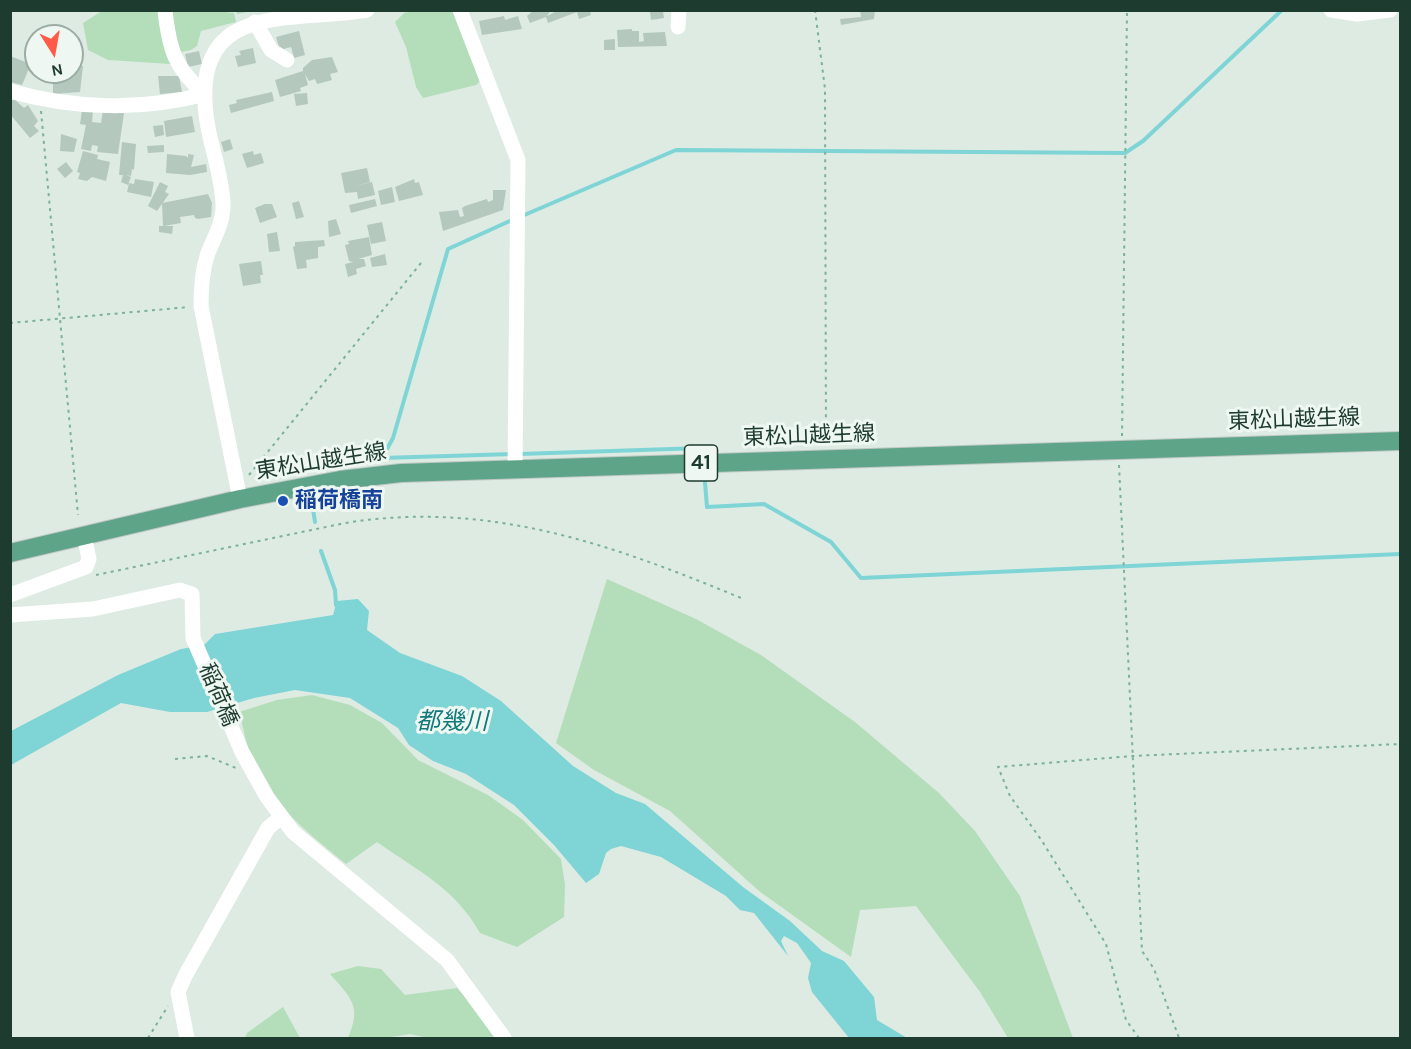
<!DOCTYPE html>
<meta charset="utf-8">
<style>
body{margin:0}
#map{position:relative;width:1411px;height:1049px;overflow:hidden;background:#ddebe3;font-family:Karla,sans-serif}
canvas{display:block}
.frame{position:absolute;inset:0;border:12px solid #1e3b2f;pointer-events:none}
.north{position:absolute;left:24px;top:24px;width:60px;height:60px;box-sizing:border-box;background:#eef7f1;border:2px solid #9baca3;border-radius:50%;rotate:169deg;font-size:16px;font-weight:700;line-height:24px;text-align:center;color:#1e3b2f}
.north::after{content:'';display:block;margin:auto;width:21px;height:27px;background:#fe5b48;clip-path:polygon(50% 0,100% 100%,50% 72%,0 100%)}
</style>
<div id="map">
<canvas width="1411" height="1049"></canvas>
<div class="frame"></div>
<div class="north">N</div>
</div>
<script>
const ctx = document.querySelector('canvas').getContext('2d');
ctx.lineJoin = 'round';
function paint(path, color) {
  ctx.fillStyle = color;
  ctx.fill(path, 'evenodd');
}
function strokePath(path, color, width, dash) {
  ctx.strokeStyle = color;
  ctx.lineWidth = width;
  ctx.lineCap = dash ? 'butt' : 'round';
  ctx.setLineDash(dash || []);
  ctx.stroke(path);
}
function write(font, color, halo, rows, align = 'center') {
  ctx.font = font + ' Karla,"Noto Sans JP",sans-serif';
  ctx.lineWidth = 6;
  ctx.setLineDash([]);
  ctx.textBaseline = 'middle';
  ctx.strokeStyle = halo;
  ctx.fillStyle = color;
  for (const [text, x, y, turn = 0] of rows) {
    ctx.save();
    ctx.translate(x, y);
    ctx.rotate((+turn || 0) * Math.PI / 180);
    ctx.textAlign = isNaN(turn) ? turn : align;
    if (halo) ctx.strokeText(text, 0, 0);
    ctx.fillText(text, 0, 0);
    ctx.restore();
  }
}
paint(new Path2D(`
 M102,11H251L238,14L235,11H218L234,13L236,22L201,31L197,46L191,50L181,52L170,64L108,60L88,50L83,23Z
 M413,11H457L482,79L476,85L423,98L416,87L406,47L395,22L404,13Z
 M607,579L696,619L761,655L855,722L939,793L975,831L1020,896L1073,1038H1008L980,992L916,906L860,910L851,957L759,891L670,811L594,770L556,743Z
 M312,695L350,705L382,723L418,760L488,795L523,820L561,859L565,885L564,917L517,947L480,933C455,888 418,871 377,842L346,864C307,832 266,801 249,752C245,739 243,725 239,712L277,700Z
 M358,966L381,969L405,995L457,988L479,1012L495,1038H428L410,1034L385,1038H348C362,1006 351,998 330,974Z
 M283,1007L300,1038H245L247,1033Z`), '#b4deb9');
paint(new Path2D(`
 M358,599L369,611L367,630L400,653L462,676L501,701L573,766L616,793L645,804L743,887L790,921L822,951L844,961L874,997L877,1020L907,1038H849L812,992L808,978L811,963L797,943L784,936L781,941L788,956L754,913L740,910L726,896L661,857L621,846L611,849L606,853L599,874L586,883L554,845L514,805L466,774L433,761L409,745L398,728L350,698L295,690L254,698L207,712H170L121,703L11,765V731L118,675L181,649L204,645L215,634L333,615L337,601Z`), '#7fd4d6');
strokePath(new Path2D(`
 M522,216L676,150L1125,153L1143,141L1282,10
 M520,454L702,448L703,459
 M382,458L393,438L448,249L512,220
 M382,458L513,454
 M704,470L707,507L764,504L831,542L861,578L1400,554
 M315,522L313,509L347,502L351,499
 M321,551L335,590L336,605`), '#7fd4d6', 4);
paint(new Path2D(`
 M534,10H551L547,16L559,10H590L591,15L579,19L577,12L548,23L546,17L530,23L527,16Z
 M860,10H875L874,19L841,25L840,19L861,17Z
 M663,11L664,18L651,20L650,12Z
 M504,16L505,20L518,16L522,29L482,35L479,21Z
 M632,29V31H639V42L644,41L643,33L665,32L667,46L618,47L617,30Z
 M299,31L305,55L294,58L291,47L280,50L276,37Z
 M615,39V50H604V40Z
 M26,46H36V62H26Z
 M253,48L256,63L238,67L235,56L241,55L239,51Z
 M199,51L202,64L188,67L185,54Z
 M10,56L31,64L22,85L10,82Z
 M332,57L338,72L330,74L332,80L317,84L315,79L309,81L305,74L308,85L300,88L301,91L280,97L275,80L303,71V68L312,60Z
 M72,65L83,66L80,92L53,94V74L70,75Z
 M158,76H179L182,92L160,94Z
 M272,92L274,101L231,113L229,105L237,103L236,100Z
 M307,93L308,104L296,106L294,94Z
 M14,99L24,108L28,105L38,121L34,126L39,131L30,138L10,114V102Z
 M82,110L93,111L92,122L101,123L103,110L124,113L118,154L97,152L98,146L92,145L91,151L81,149L86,125L80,124Z
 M192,116L195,132L166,137L164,121Z
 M163,125L164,135L155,137L153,126Z
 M61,134L77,139L74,152L60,151Z
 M230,139L233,149L224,152L221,142Z
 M122,142L136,144L134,170L132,169L131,176L126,175L131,177L128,185L121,182L123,175H119Z
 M164,145V152L148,153L147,146Z
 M83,151L98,155L97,159L110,162L106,181L92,177L87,181L78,179L80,173L77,172Z
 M253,151L254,155L261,153L264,163L247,168L242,154Z
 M167,154L186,156L188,158V154L194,155L191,167L206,164L207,172L190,175L166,173Z
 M66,162L73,171L65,178L57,169Z
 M367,168L370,182L355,186L372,182L375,195L358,199L357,192L345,193L341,173Z
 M135,179L154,182L151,197L127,192L129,183L134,184Z
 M414,179L415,183L419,182L423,195L399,201L395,187Z
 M160,182L168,186L165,192L169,194L157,211L148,206Z
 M392,187L395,202L381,205L378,191Z
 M493,190H506L503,210L443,231L439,212L458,210L460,217L464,216L462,208L465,206L487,199L488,202L493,200Z
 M208,194L212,203L211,217L198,219L195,218L194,215L180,217L181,223L164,226H173L172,234L159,232V226H163L162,203Z
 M375,199L377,206L351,213L349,205Z
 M299,201L304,217L296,219L292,203Z
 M265,204H272L277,217L260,223L255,208Z
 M336,219L341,234L329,237L328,221Z
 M382,222L386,241L371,244L367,225Z
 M277,232L280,251L269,252L267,234Z
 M369,237L372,255L358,259H364L366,266L356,269L357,274L348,277L345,264L353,262L349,261L345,245L349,244L348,241Z
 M324,240L325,246L318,247V258L306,260L307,268L297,269L293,247L295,246V242Z
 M385,254L387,265L372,267L370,258Z
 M261,261L263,275H260L261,283L243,286L239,264Z`), '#b5c8be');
const major = new Path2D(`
 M10,553L240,499L340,480L401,473L1400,441`);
strokePath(major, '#c0c8c5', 20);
strokePath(new Path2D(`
 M815,10L825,89L826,445
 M41,111L78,515
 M10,323L189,307
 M1122,436L1127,10
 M1119,465L1142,951L1154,969L1179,1038
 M249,475L421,263
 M96,575L345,523C487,500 611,544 741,598
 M175,759L207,756L236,768
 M148,1038L168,1006
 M1139,1038L1126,1020L1106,944L1042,841L1010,796L998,767L1132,756L1400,744`), '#7bb198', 2, [3, 4.5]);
strokePath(new Path2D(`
 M165,10C169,49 175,69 205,94
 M460,10L518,160L515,470
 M1331,10L1357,14L1390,10
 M255,22L271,50L287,60
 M678,27L679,10
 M10,91C72,109 143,111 205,94
 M240,499L201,306C201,289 202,272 207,256C213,239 224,222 223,204C222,173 209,144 206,114C193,0 291,23 367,10
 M10,595L86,567L89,559L84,535
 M10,615L93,609L180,590L192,594L193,638L242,752L267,797L293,832L447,960L504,1038
 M187,1038L178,992L185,976L268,828L281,817`), '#fff', 15);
strokePath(major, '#5ea488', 18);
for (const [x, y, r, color] of [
 [283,501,6,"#1a4fb4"]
]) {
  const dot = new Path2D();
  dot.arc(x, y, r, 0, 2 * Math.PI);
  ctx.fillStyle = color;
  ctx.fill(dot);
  strokePath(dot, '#eef7f1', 2);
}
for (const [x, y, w] of [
 [701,463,33]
]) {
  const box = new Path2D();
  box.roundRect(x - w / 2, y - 18, w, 36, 4.5);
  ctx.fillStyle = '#eef7f1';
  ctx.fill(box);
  strokePath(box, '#1e3b2f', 1.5);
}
write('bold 21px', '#1e3b2f', null, [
 ["41",701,463]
]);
write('22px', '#1e3b2f', '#eef7f1', [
 ["東松山越生線",1294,420,-2],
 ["東松山越生線",809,436,-2],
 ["東松山越生線",321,462,-9],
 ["稲荷橋",218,695,67]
]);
write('bold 22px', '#164399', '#eef7f1', [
 ["稲荷橋南",295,501]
], 'left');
write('italic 24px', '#13797b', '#eef7f1', [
 ["都幾川",452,722]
]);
</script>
